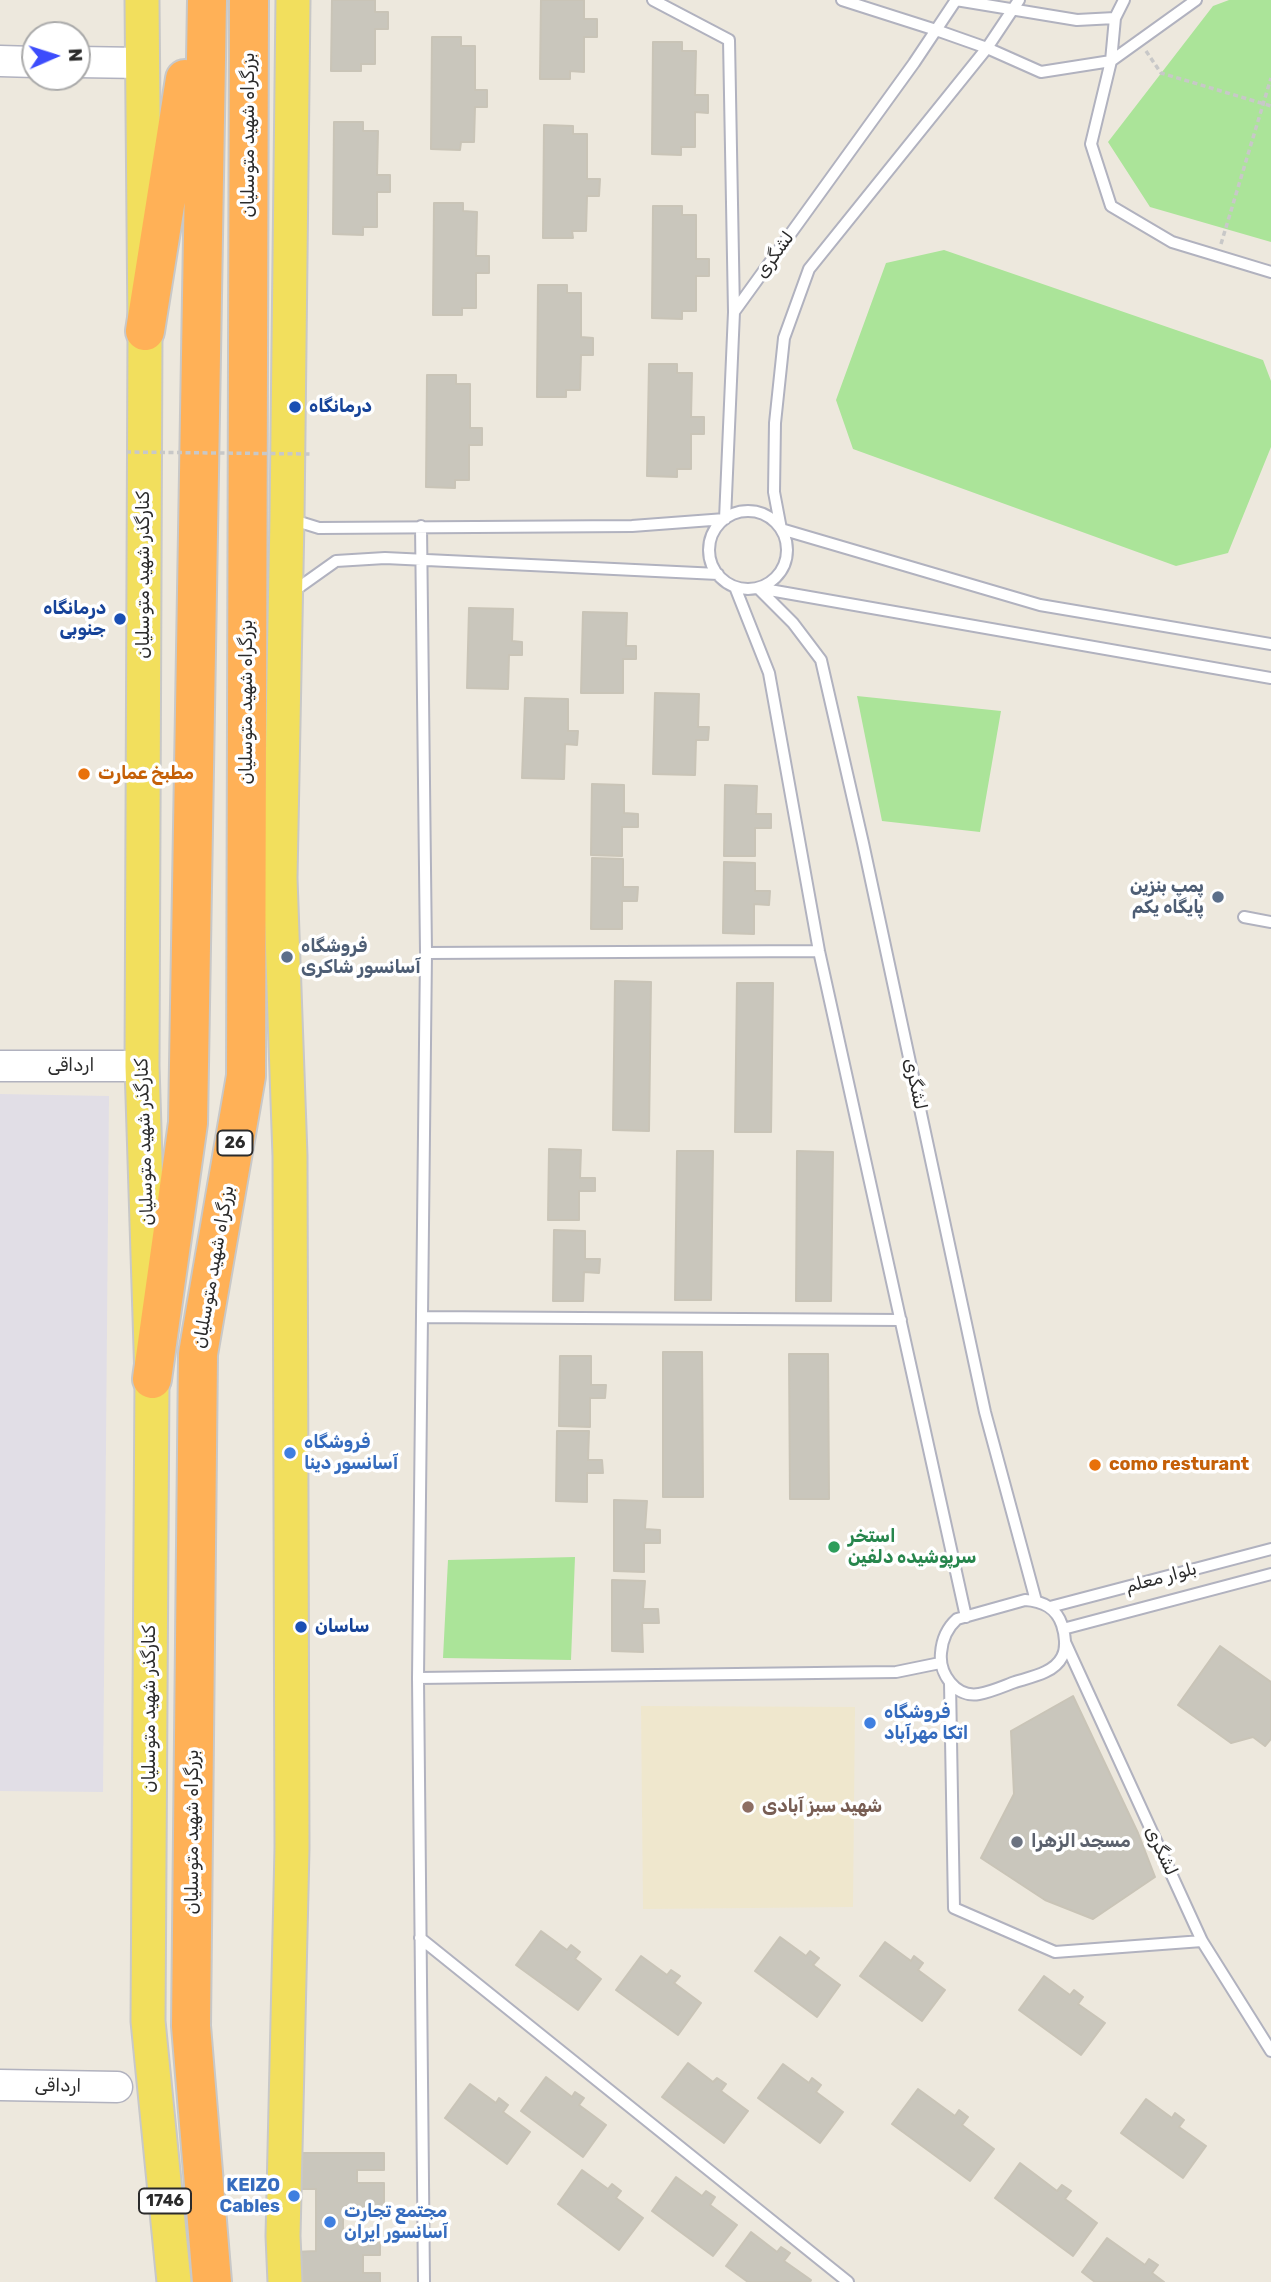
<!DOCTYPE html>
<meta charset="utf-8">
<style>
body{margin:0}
#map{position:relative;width:1271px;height:2282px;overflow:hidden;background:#ede8dd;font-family:Rubik,sans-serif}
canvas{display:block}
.north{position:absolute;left:21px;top:21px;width:70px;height:70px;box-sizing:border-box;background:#fff;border:2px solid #aaa;border-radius:50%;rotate:87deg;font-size:19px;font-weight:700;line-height:28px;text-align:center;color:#2b2b2b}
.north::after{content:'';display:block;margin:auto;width:24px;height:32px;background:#3c4cfc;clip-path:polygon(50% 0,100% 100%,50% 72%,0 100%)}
</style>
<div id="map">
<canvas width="1271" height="2282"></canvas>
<div class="north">N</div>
</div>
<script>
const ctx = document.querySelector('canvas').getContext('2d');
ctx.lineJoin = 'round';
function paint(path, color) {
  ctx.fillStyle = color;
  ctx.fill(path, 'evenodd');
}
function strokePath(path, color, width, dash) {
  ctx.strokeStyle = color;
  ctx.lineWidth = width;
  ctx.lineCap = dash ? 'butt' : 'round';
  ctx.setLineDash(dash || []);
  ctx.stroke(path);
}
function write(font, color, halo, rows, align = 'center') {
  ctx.font = font + ' Rubik,"Noto Naskh Arabic",sans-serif';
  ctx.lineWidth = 7;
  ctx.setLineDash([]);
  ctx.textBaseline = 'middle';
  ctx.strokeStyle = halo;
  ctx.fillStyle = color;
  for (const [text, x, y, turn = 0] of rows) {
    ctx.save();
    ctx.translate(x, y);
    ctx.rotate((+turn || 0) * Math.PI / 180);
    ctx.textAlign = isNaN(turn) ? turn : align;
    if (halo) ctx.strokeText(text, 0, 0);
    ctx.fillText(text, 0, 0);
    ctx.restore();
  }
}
paint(new Path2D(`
 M0,1094L109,1096L103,1792L0,1791Z`), '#e1dee6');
paint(new Path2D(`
 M641,1706L855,1707L853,1907L643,1909Z`), '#efe7cd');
paint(new Path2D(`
 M1229,0H1271V242L1150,207L1108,142L1213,6Z
 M944,250L1263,360L1271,381V447L1228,553L1176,566L853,449L836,400L886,263Z
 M857,696L1001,711L980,832L882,821Z
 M575,1557L571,1660L443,1658L448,1560Z`), '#abe499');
const building = new Path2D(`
 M332,0H375V12H388V29H375V64H361V71H331Z
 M541,0H584V19H597V37H584V72L570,71V79H540Z
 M432,37H461V46H475V90H487V107H475L474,142H461L460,150L431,149Z
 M653,42H682V51H696L695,95H708V113L695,112V147H681V155L652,154Z
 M334,122H363V131H378L377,175H390V192H377V227H363V235L333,234Z
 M544,125L573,126V134H587V179H600L599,196H587L586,231H572L573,238H543Z
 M434,203H463V211L477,212L476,256H489V273H476V308H462V315H433Z
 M653,206H682V215H696V259H709V276H696V311H682V319L652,318Z
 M538,285H567V293H581V337L593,338V355H581L580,390H566V397H537Z
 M649,364H677V373H692L691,417H704V434H691V469H677V477L647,476Z
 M427,375H456V384H470V428H482V445H469V480H455V488L426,487Z
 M469,608L513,609L512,641L522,642V655H509L508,689L467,688Z
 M583,612L627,613L626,646H636V659H623V693H581Z
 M655,693L699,694L698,727H709L708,740H696L695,775L653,774Z
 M525,698L568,699V731H578L577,745L565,744L564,779L522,778Z
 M592,784L624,785V813L638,814V827H622V856L591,855Z
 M725,785L757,786L756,814H771V828H755V856H724Z
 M592,858L623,859V887H638L637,901H622V929H591Z
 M724,862L755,863V891H770L769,905L754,904V934L723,933Z
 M615,981L651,982L649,1131L613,1130Z
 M737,983H773L771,1132H735Z
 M549,1149L581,1150L580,1178H595V1191H579V1220H548Z
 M677,1151H713L711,1300H675Z
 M797,1151L833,1152L831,1301H796Z
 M554,1230L585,1231V1259H600L599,1273L584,1272L583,1301H553Z
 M663,1352H702L703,1497H663Z
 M789,1354H828L829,1499H790Z
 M560,1356H591V1385H606L605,1398H590V1427L559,1426Z
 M557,1431H589L588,1460H602L603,1473H587V1502L556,1501Z
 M614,1500L647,1501L645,1529L660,1530V1543H644V1572L614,1571Z
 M612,1580L645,1581L643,1609H658L659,1623H642L643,1652L612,1651Z
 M1220,1646L1271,1682V1739L1265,1746L1253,1737L1231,1743L1178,1705Z
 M1073,1696L1138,1833L1155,1877L1093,1919L1045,1900L981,1858L1014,1794L1011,1731Z
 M541,1931L567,1950L571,1945L580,1952L575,1959L601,1979L578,2010L516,1965Z
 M780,1937L806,1956L810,1951L819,1958L813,1965L840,1985L817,2017L755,1971Z
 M885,1942L911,1961L914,1956L923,1963L918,1970L945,1990L922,2021L860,1976Z
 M641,1956L667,1975L671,1970L680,1976L674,1983L701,2003L678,2035L616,1990Z
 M1044,1976L1070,1995L1074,1990L1083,1997L1078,2004L1105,2023L1081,2055L1019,2010Z
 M688,2063L713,2082L717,2078L726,2084L721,2091L748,2111L724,2143L662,2097Z
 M783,2064L809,2083L812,2078L821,2085L816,2092L843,2112L820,2143L758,2098Z
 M546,2077L572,2097L575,2092L584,2098L579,2105L606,2125L583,2157L521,2111Z
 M470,2084L496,2103L499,2098L508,2105L503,2112L530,2132L507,2164L445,2118Z
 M918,2089L955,2116L959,2110L968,2117L962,2125L994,2149L970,2181L892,2124Z
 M1146,2099L1172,2118L1175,2113L1184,2120L1179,2127L1206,2146L1183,2178L1121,2133Z
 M293,2153H384V2170H357V2183H384V2207H343V2236H380V2255H363V2273H380V2282H294V2252L316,2251V2189H293Z
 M1020,2163L1057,2191L1062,2185L1071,2191L1065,2199L1097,2223L1073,2256L995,2198Z
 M582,2170L608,2189L612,2184L621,2191L616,2198L643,2218L619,2250L558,2204Z
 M676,2177L702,2196L706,2191L715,2197L710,2205L737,2225L713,2256L652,2211Z
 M751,2232L777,2252L781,2247L790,2253L784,2261L811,2280L810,2282H748L726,2266Z
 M1107,2238L1145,2265L1149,2259L1158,2265L1152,2273L1164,2282H1095L1082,2272Z`);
paint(building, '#c9c6bc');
strokePath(building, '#c9c4b7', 2);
const lane = new Path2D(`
 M653,0L729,40L734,312
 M842,0L936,30L987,48L1041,72L1111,61L1196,0
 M956,0L1077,20L1115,18L1124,0
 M1019,0L987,48L809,269L784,338L775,423L774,492L781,529L1040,605L1271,644
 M1115,18L1111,61L1091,144L1111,206L1172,242L1271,272
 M709 550a39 39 0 1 1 78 0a39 39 0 1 1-78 0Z
 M290,519L319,528L632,526L725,519L734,312L914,63L956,0
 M421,526L426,953L418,1678L424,2282
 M735,587L769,673L819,951L966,1617
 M758,588L793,623L821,660L863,843L985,1412L1036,1601
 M758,588L1271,678
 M291,593L336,561L385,558L718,574
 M1244,917L1271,922
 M426,953L819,951
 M422,1317L901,1320
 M1025,1600C1042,1601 1056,1607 1062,1625C1065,1634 1067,1648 1062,1657C1054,1673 1031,1677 1015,1682C1004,1686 991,1692 979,1694C955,1698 939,1673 941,1653C942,1639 947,1628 957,1619Z
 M1050,1607L1271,1549
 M1063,1629L1271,1574
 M1065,1642L1202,1941L1271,2051
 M418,1678L896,1672L940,1663
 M950,1683L954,1908L1055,1952L1202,1941
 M420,1938L848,2282`);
const secondary = new Path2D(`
 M0,61L35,62
 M77,62L142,63
 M0,1066H142
 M0,2085L117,2087`);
const primary = new Path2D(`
 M142,0L145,331L142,1066L152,1379L148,2021L174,2282
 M285,2282L283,2236L292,1848L290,1156L280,878L287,518L293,0`);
const highway = new Path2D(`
 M145,331L185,79
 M152,1379L188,1123L207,0
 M212,2282L191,2026L198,1354L246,1076L249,0`);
strokePath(lane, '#b1b2bf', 14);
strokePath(secondary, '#b1b2bf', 33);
strokePath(primary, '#c8c8c8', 37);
strokePath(highway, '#c8c8c8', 42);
strokePath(new Path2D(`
 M1146,51L1161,73L1271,106
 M1221,244L1271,78`), '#c8c8c8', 3.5, [5, 3.5]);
strokePath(lane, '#fff', 10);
strokePath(secondary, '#fff', 30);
strokePath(primary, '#f2df5d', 33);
strokePath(highway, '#ffb157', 38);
strokePath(new Path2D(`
 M126,452L311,454`), '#c8c8c8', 3.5, [5, 3.5]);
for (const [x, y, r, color] of [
 [295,407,7,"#1a4fb4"],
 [120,619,7,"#1a4fb4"],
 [84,774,7,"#e8710a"],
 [1218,897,7,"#5c6f8a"],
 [287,957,7,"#5c6f8a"],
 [290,1453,7,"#3f7fe0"],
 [1095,1465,7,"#e8710a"],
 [834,1547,7,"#2e9e5b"],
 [301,1627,7,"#1a4fb4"],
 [870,1723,7,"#3f7fe0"],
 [748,1807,7,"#8d6e63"],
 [1017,1842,7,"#6b7280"],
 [294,2196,7,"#3f7fe0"],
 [330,2222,7,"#3f7fe0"]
]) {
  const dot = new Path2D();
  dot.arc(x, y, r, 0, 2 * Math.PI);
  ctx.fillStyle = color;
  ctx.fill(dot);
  strokePath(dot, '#fff', 2.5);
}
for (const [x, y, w] of [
 [235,1143,35],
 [165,2201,52]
]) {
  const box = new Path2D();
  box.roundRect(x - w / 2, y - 12.5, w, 25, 5);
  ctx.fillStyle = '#fff';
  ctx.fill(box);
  strokePath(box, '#2b2b2b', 2);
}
write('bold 16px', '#2b2b2b', null, [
 ["26",235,1143],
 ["1746",165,2201]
]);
write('18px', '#2b2b2b', '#fff', [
 ["بزرگراه شهید متوسلیان",249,135,-90],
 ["لشگری",775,255,-54],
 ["کنارگذر شهید متوسلیان",144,575,-90],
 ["بزرگراه شهید متوسلیان",247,702,-90],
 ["ارداقی",71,1066],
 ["لشگری",915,1084,78],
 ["کنارگذر شهید متوسلیان",145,1142,-92],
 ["بزرگراه شهید متوسلیان",214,1267,-80],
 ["بلوار معلم",1161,1578,-15],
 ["کنارگذر شهید متوسلیان",150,1709,-90],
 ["بزرگراه شهید متوسلیان",193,1832,-90],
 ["لشگری",1161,1851,65],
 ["ارداقی",58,2086,1]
]);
write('bold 18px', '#164399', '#fff', [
 ["درمانگاه",309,407],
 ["درمانگاه",106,609,"right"],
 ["جنوبی",106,630,"right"],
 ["ساسان",315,1627]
], 'left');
write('bold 18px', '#c56008', '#fff', [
 ["مطبخ عمارت",98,774],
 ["como resturant",1109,1465]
], 'left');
write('bold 18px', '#4e5e75', '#fff', [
 ["پمپ بنزين",1204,887],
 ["پايگاه يكم",1204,908],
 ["فروشگاه",301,947,"left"],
 ["آسانسور شاکری",301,968,"left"]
], 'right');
write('bold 18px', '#366cbe', '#fff', [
 ["فروشگاه",304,1443],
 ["آسانسور دینا",304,1464],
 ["فروشگاه",884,1713],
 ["اتکا مهرآباد",884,1734],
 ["KEIZO",280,2186,"right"],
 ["Cables",280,2207,"right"],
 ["مجتمع تجارت",344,2212],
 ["آسانسور ایران",344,2233]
], 'left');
write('bold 18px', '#27864d', '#fff', [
 ["استخر",848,1537],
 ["سرپوشیده دلفین",848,1558]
], 'left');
write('bold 18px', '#785e54', '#fff', [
 ["شهید سبز آبادی",762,1807]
], 'left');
write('bold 18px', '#5b616d', '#fff', [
 ["مسجد الزهرا",1031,1842]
], 'left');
</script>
